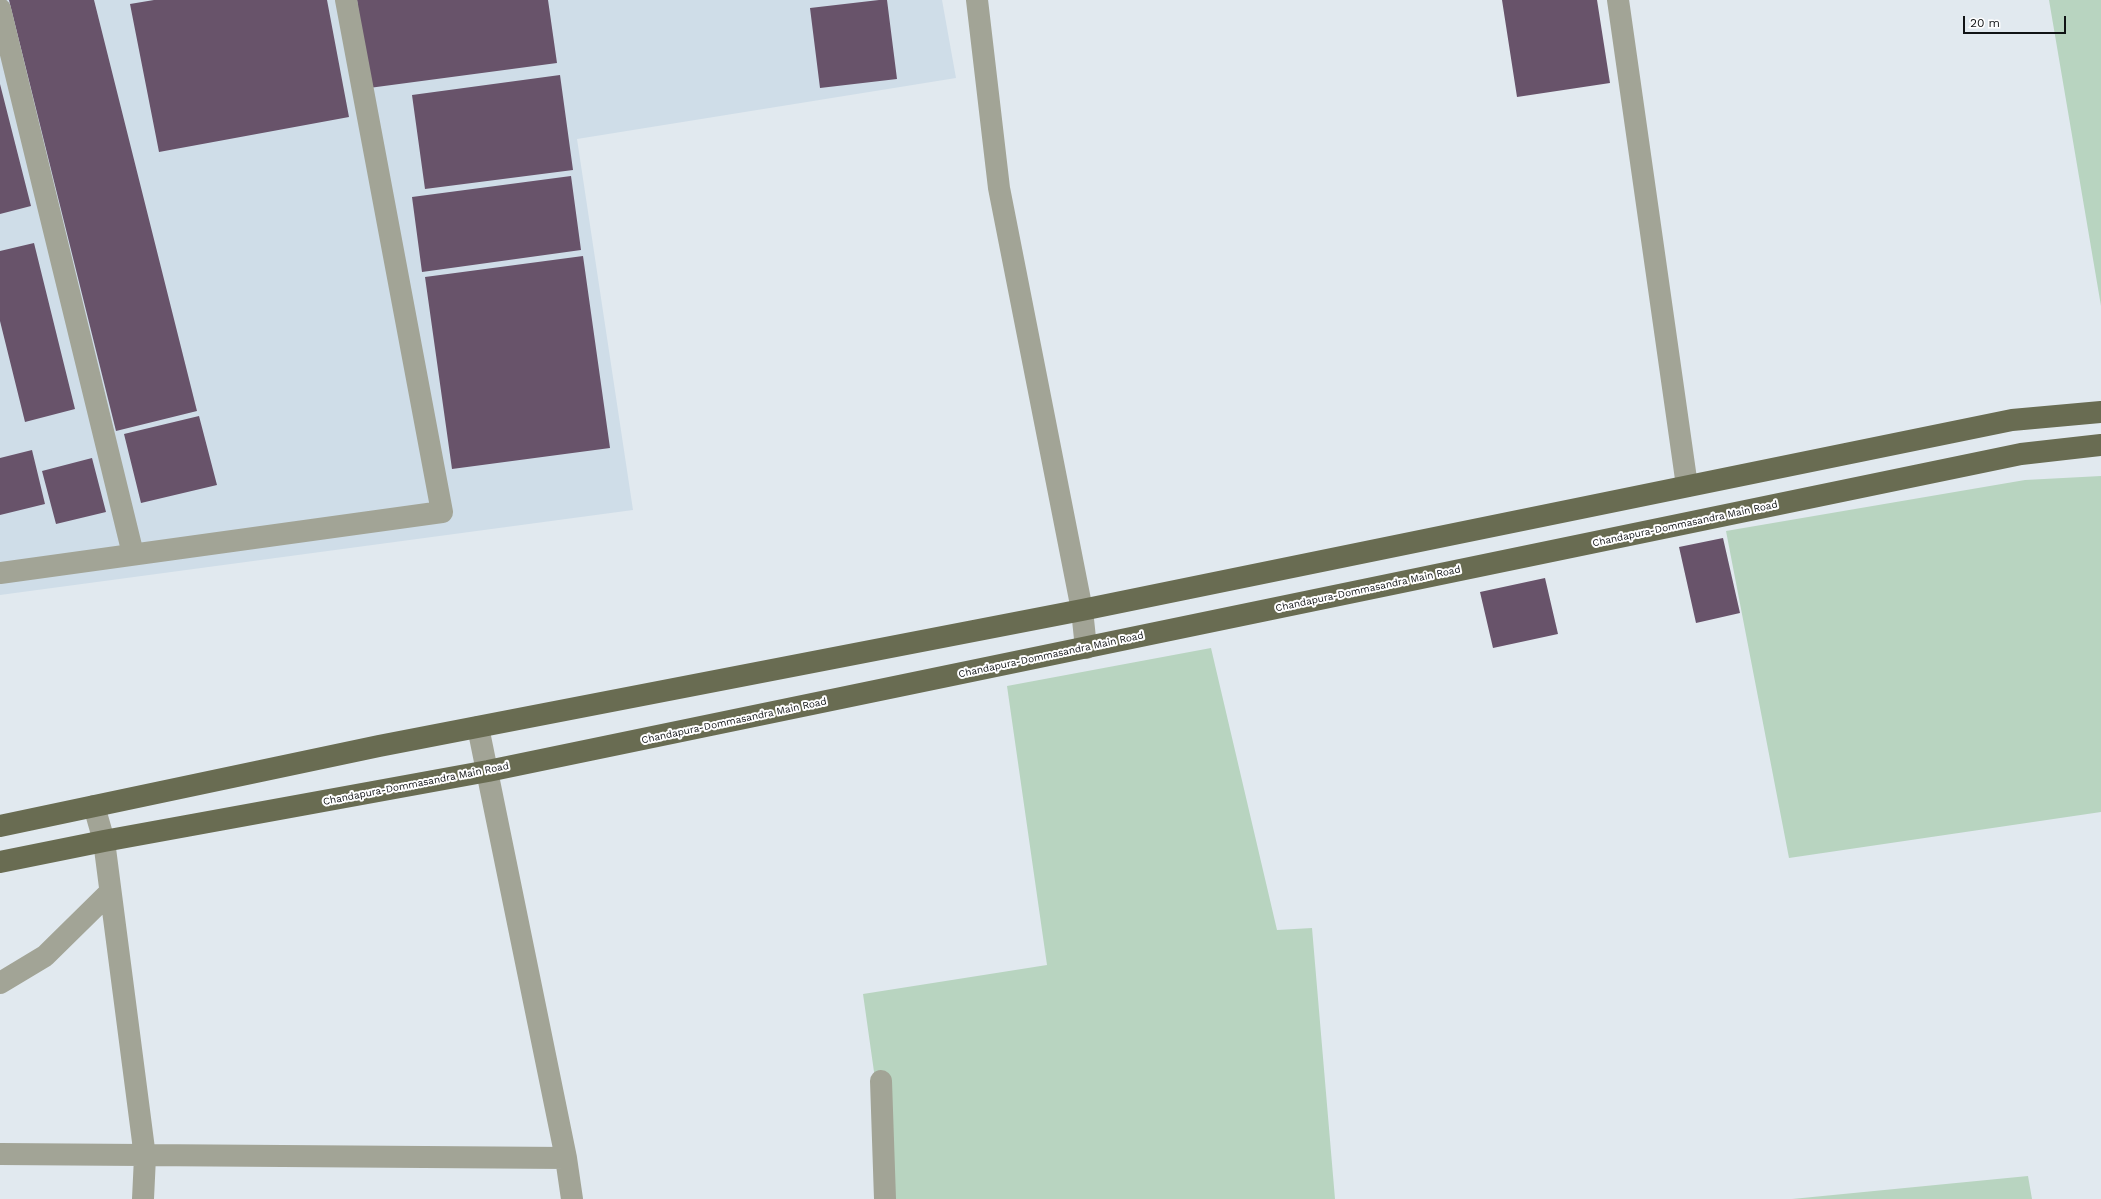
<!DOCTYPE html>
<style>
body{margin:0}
#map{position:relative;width:2101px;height:1199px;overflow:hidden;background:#e1e9ef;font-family:"Work Sans",sans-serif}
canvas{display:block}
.scale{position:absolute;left:1963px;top:16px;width:103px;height:18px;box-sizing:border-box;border:2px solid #101315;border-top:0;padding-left:5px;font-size:12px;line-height:14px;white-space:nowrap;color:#101315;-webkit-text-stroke:3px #fff;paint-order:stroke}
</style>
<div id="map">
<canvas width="2101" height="1199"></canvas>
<div class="scale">20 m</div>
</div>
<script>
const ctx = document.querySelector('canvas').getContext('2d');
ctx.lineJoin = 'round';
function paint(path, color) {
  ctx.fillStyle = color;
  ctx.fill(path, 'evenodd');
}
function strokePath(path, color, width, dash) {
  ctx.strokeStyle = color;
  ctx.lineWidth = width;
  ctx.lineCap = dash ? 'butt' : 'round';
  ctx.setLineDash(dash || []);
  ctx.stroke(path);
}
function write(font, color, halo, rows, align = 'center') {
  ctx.font = font + ' "Work Sans",sans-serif';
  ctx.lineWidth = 4;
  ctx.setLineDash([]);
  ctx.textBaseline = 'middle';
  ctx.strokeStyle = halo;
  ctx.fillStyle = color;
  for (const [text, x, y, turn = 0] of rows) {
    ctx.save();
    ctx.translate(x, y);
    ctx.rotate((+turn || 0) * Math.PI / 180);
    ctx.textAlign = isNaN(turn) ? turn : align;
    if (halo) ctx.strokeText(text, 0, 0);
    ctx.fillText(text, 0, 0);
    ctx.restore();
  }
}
paint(new Path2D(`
 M0,0H942L956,78L577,139L633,510L0,595Z`), '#cfdde8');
paint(new Path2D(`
 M2049,0H2101V306Z
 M2101,476V812L1789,858L1726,531L2025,480Z
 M1211,648L1277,930L1312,928L1335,1199H892L863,994L1047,965L1007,686Z
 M2028,1176L2032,1199H1792Z`), '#b8d4c0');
paint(new Path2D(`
 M9,0H94L197,411L116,431Z
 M154,0H327L349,117L159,152L130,4Z
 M357,0H548L557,63L369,88Z
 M879,0H887L897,79L820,88L810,8Z
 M1502,0H1597L1610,83L1517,97Z
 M560,75L573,170L425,189L412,95Z
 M0,84L31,206L0,214Z
 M571,176L581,250L422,272L412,197Z
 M34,243L75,409L25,422L0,321V251Z
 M583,256L610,448L452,469L425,277Z
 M199,416L217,485L141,503L124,434Z
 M32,450L45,504L0,515V458Z
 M92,458L106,512L56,524L42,471Z
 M1723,538L1740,613L1696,623L1679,547Z
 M1545,578L1558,634L1493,648L1480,592Z`), '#68536a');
strokePath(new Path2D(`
 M977,0L999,188L1082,610L1086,648
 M1618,0L1687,486
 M0,9L133,554
 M0,573L442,512L346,0
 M478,727L566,1158L572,1199
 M94,806L104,841L141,1126L145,1157L143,1199
 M0,983L45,956L110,892
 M881,1081L885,1199
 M0,1154L566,1158`), '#a2a496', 22);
strokePath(new Path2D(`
 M0,826L379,746L1082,610L2012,420L2101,412
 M0,862L104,841L488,771L2021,454L2101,445`), '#696c52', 22);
write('10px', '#101315', '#fff', [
 ["Chandapura-Dommasandra Main Road",1685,524,-12],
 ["Chandapura-Dommasandra Main Road",1368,589,-12],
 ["Chandapura-Dommasandra Main Road",1051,655,-12],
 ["Chandapura-Dommasandra Main Road",734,721,-12],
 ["Chandapura-Dommasandra Main Road",416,784,-11]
]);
</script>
